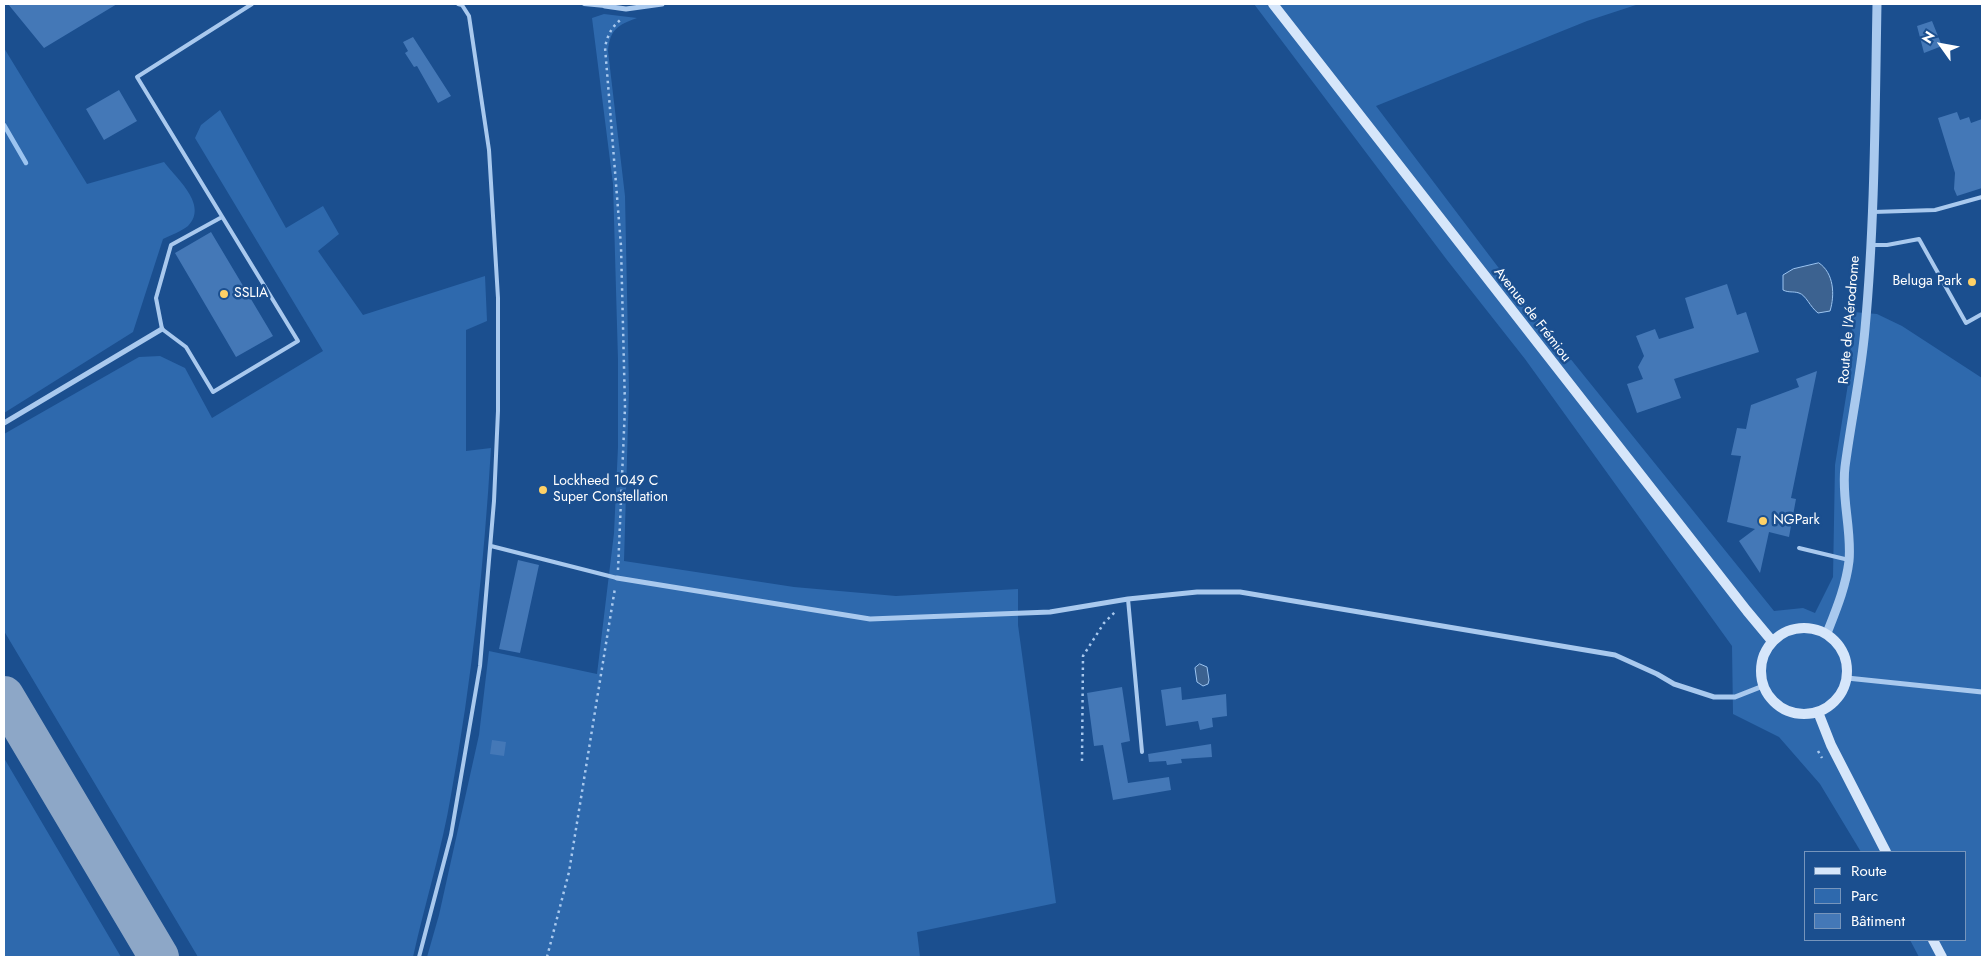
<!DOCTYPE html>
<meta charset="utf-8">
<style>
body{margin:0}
#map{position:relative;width:1986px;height:961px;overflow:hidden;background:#1b4f8f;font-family:Jost,sans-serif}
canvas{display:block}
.frame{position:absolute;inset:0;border:5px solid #fff;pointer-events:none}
.legend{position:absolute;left:1804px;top:851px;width:162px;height:90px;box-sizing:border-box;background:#1b4f8f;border:1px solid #7695bc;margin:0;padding:6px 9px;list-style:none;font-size:15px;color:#fff}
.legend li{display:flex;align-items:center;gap:10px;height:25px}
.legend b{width:25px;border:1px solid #7695bc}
.north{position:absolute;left:1916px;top:20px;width:50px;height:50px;-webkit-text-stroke:4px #1b4f8f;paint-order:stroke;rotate:302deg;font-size:14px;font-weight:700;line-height:20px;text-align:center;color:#fff}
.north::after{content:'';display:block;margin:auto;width:18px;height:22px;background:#fff;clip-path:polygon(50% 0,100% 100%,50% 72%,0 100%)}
</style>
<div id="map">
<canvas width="1986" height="961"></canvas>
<div class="frame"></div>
<ul class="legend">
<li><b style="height:6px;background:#d6e6fa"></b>Route</li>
<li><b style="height:14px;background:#2e69ad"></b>Parc</li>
<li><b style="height:14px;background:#4478b7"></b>Bâtiment</li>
</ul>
<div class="north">N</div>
</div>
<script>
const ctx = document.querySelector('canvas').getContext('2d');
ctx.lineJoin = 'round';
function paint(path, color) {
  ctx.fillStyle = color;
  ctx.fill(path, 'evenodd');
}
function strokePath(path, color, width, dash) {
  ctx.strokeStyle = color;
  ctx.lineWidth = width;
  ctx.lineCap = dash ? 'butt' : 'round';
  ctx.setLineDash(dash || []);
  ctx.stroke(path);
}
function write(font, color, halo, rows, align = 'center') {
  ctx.font = font + ' Jost,sans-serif';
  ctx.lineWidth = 5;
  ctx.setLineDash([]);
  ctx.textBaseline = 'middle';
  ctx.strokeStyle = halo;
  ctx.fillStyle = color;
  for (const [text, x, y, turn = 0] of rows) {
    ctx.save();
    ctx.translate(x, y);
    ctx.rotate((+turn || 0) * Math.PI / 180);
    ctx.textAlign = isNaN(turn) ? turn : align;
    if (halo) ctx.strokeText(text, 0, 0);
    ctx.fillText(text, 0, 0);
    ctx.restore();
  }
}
paint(new Path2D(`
 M1254,4H1639L1587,21L1376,106L1523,300L1774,611L1803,608L1815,613L1833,577L1835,465L1848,384L1853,312L1877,314L1902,326L1982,378V957H1919L1910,940H1965V852H1861L1820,784L1779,737L1733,714L1732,646L1525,359L1447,260Z
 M604,14L637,18C618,25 610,29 608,51L625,196L629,390L624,561L794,587L896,596L1018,589V625L1056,903L917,932L920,957H427L439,915L479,735L489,651L597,674L614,533L618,447V360L613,184L592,18Z
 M4,48L87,184L164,162C176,178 209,205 188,226C182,231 171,235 163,239L133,332L4,413Z
 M220,110L286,228L323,206L339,234L318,251L363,315L485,276L487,321L466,330V451L491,448C484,564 472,680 451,795C442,849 425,903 413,957H198L4,631V434L139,357L160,356L185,368L212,418L323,351L195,138L201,125Z
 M4,758L121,957H4Z`), '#2e69ad');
const water = new Path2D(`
 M1819,263C1834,273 1835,295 1830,311L1818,313C1810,307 1806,295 1799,293C1793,291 1789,293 1783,290V275L1793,269Z
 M1200,664L1207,667L1209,680L1208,684L1203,686L1197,682L1195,668Z`);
paint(water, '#3c6290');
strokePath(water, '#9cc4f0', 1);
strokePath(new Path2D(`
 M4,125L26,163`), '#9cc4f0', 4.5);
strokePath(new Path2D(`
 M4,696L159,957`), '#8da7c7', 40);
paint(new Path2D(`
 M8,4H117L44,48Z
 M1932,21L1942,46L1924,53L1917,26Z
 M413,37L451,96L438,103L417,66L414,67L405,53L408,51L403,42Z
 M119,90L137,121L104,140L86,109Z
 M1957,112L1960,120L1969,117L1971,123L1982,119V188L1957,196L1954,189L1955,173L1938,118Z
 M211,232L273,336L236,357L175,253Z
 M1727,284L1737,315L1746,312L1759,352L1674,379L1681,398L1637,413L1627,384L1643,379L1638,367L1644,356L1636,336L1655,329L1659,339L1694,328L1685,298Z
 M1817,371L1791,498L1796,499L1789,537L1769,532L1760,573L1739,541L1755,529L1727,522L1741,456L1731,455L1737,428L1746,429L1751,405L1799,387L1796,379Z
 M518,560L539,565L520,653L499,649Z
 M1122,687L1130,741L1121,743L1128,783L1169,777L1171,790L1113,800L1103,745L1094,746L1087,693Z
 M1181,687L1182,700L1226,694L1227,716L1212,718L1213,727L1200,730L1198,721L1166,726L1161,690Z
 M492,740L506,742L504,756L490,754Z
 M1211,744L1212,757L1181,759L1182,763L1167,765L1166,761L1149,762L1148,754Z`), '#4478b7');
strokePath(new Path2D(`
 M618,570L625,407L621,246L605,47C608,34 612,26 623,18
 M1818,751L1822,758
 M1082,761L1083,656L1104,623L1116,611
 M547,957L569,872L615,588`), '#a9c9ee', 2.5, [2.5, 4]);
strokePath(new Path2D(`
 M584,4L605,6
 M1873,212L1935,210L1982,197
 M222,217L171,245L156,298L162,329L186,347L213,392L298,341L137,77L252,4
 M1871,245H1887L1919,239L1966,323L1982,314
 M491,546L617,578
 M1799,548L1849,560
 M1128,599L1142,752
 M419,957L451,835L480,666L494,501L498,411V298L489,150L469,16L462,5L458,4`), '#a9c9ee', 4);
strokePath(new Path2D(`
 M605,6L626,9L662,4
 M4,423L162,329
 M617,578L870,619L1050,612L1128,599L1197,592H1240L1615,655L1657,674L1674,684L1714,697H1735L1763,686
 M1847,678L1982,692`), '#a9c9ee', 5);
strokePath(new Path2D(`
 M1827,633C1836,610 1846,586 1849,561C1852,530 1841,498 1845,467C1851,421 1861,375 1865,329C1875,221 1875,112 1877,4`), '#a9c9ee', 9);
strokePath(new Path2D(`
 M1273,4L1747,611L1772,641
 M1761 671a43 43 0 1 1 86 0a43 43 0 1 1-86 0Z
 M1818,712L1831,745L1886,852
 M1933,940L1942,957`), '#d6e6fa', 10);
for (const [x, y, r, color] of [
 [1972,282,5,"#ffd166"],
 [224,294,5,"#ffd166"],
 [543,490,5,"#ffd166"],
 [1763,521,5,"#ffd166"]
]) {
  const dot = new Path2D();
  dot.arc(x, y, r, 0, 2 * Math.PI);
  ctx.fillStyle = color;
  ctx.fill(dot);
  strokePath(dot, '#1b4f8f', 2);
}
write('14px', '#fff', '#1b4f8f', [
 ["Beluga Park",1962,282,"right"],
 ["SSLIA",234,294],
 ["Lockheed 1049 C",553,482],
 ["Super Constellation",553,498],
 ["NGPark",1773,521]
], 'left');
write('14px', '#fff', '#1b4f8f', [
 ["Avenue de Frémiou",1532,315,52],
 ["Route de l'Aérodrome",1850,320,-85]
]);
</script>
